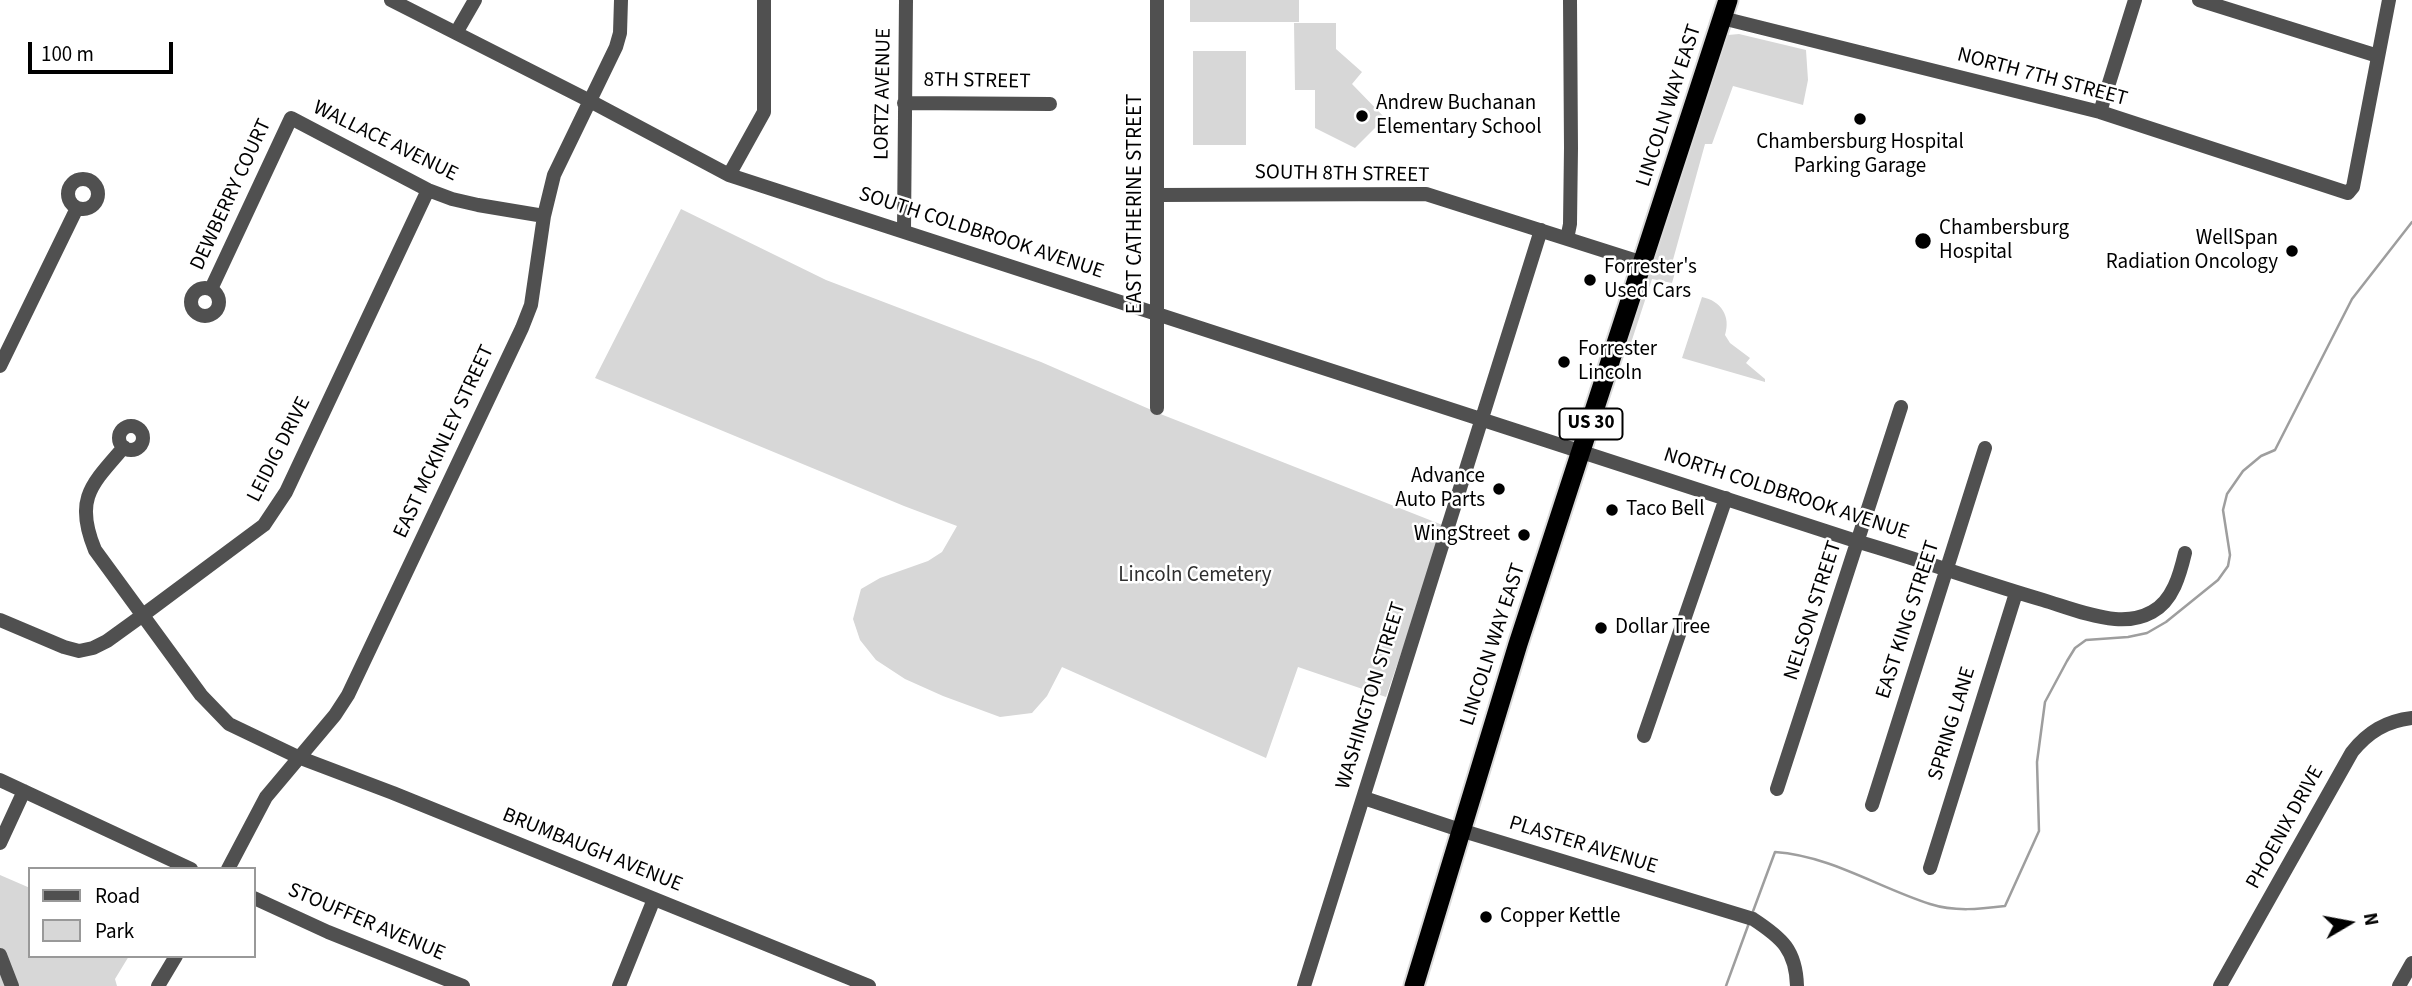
<!DOCTYPE html>
<style>
body{margin:0}
#map{position:relative;width:2412px;height:986px;overflow:hidden;background:#fff;font-family:"Source Sans 3",sans-serif}
canvas{display:block}
.legend{position:absolute;left:28px;top:867px;width:228px;height:91px;box-sizing:border-box;background:#fff;border:2px solid #999;margin:0;padding:9px 12px;list-style:none;font-size:21px;color:#000}
.legend li{display:flex;align-items:center;gap:14px;height:35px}
.legend b{width:35px;border:2px solid #999}
.north{position:absolute;left:2314px;top:888px;width:70px;height:70px;-webkit-text-stroke:5px #fff;paint-order:stroke;rotate:80deg;font-size:19px;font-weight:700;line-height:28px;text-align:center;color:#000}
.north::after{content:'';display:block;margin:auto;width:24px;height:32px;background:#000;clip-path:polygon(50% 0,100% 100%,50% 72%,0 100%)}
.scale{position:absolute;left:28px;top:42px;width:145px;height:32px;box-sizing:border-box;border:4px solid #000;border-top:0;padding-left:9px;font-size:21px;line-height:24px;white-space:nowrap;color:#000;-webkit-text-stroke:5px #fff;paint-order:stroke}
</style>
<div id="map">
<canvas width="2412" height="986"></canvas>
<ul class="legend">
<li><b style="height:9px;background:#505050"></b>Road</li>
<li><b style="height:19px;background:#d7d7d7"></b>Park</li>
</ul>
<div class="north">N</div>
<div class="scale">100 m</div>
</div>
<script>
const ctx = document.querySelector('canvas').getContext('2d');
ctx.lineJoin = 'round';
function paint(path, color) {
  ctx.fillStyle = color;
  ctx.fill(path, 'evenodd');
}
function strokePath(path, color, width, dash) {
  ctx.strokeStyle = color;
  ctx.lineWidth = width;
  ctx.lineCap = dash ? 'butt' : 'round';
  ctx.setLineDash(dash || []);
  ctx.stroke(path);
}
function write(font, color, halo, rows, align = 'center') {
  ctx.font = font + ' "Source Sans 3",sans-serif';
  ctx.lineWidth = 5;
  ctx.setLineDash([]);
  ctx.textBaseline = 'middle';
  ctx.strokeStyle = halo;
  ctx.fillStyle = color;
  for (const [text, x, y, turn = 0] of rows) {
    ctx.save();
    ctx.translate(x, y);
    ctx.rotate((+turn || 0) * Math.PI / 180);
    ctx.textAlign = isNaN(turn) ? turn : align;
    if (halo) ctx.strokeText(text, 0, 0);
    ctx.fillText(text, 0, 0);
    ctx.restore();
  }
}
paint(new Path2D(`
 M1190,0H1299V22H1190Z
 M1294,23H1336V49L1362,72L1352,84L1385,118L1355,148L1315,128V90H1295Z
 M1739,34L1806,50L1808,80L1803,105L1733,86L1712,144H1705L1671,267L1676,269L1672,283L1652,279L1629,349L1625,348L1724,40L1728,35Z
 M1193,51H1246V145H1193Z
 M681,209L826,280L1041,362L1163,415L1445,526L1386,697L1298,667L1266,758L1062,667L1047,696L1032,713L1000,717L943,696L905,679L876,660L860,640L853,619L861,589L880,578L928,561L942,552L957,526L904,506L595,378Z
 M1702,297C1721,301 1731,316 1725,335L1730,343L1750,358L1746,363L1765,379V382L1682,358Z
 M0,875L30,888V956H129L115,979L117,986H0Z`), '#d7d7d7');
strokePath(new Path2D(`
 M1752,914L1775,852C1831,856 1877,887 1930,904C1955,912 1980,909 2005,906L2039,831L2037,762L2045,702L2067,661L2075,648L2086,640L2128,637L2147,633L2166,622L2218,580L2228,566L2230,555L2223,510L2227,494L2243,471L2261,456L2275,450L2352,299L2412,222
 M1726,986L1749,923`), '#9e9e9e', 2.5);
const highway = new Path2D(`
 M1414,986L1518,644L1728,0`);
strokePath(highway, '#dbdbdb', 23);
strokePath(new Path2D(`
 M391,0L590,101L729,175L1859,542C1921,560 1981,582 2043,600C2066,607 2091,617 2115,619C2127,620 2141,618 2152,612C2173,601 2180,574 2185,553
 M2199,0L2378,56
 M1722,18L2100,112L2348,193L2353,187L2389,0
 M456,33L475,0
 M904,103L1050,104
 M2100,112L2135,0
 M729,175L764,112V0
 M68 194a15 15 0 1 1 30 0a15 15 0 1 1-30 0Z
 M1157,195L1426,194L1643,263
 M904,230L906,0
 M1567,239L1570,224L1571,148L1570,0
 M191 302a14 14 0 1 1 28 0a14 14 0 1 1-28 0Z
 M211,289L291,118L428,190L452,199L478,205L544,216
 M0,366L77,208
 M1157,408V0
 M119 438a12 12 0 1 1 24 0a12 12 0 1 1-24 0Z
 M124,447C91,485 74,499 95,550L201,695L229,724L298,757L393,793L869,986
 M0,620L64,647L79,651L93,648L107,641L143,615L264,525L286,492L428,190
 M1644,736L1726,498
 M0,780L191,869
 M1777,789L1901,407
 M1364,798L1460,830L1753,919C1782,938 1796,950 1797,986
 M1872,805L1985,448
 M0,843L24,791
 M1930,868L2016,593
 M228,869L266,797L335,715L348,695L522,328L531,305L544,216L554,175L616,47L620,33L621,0
 M254,898L328,932L463,986
 M0,955L12,986
 M158,986L176,956
 M619,986L654,899
 M1304,986L1541,230
 M2220,986L2352,752C2368,732 2386,721 2412,718
 M2399,986L2412,963`), '#505050', 14);
strokePath(highway, '#000', 19);
for (const [x, y, r, color] of [
 [1362,116,7,"#000"],
 [1860,119,7,"#000"],
 [1923,241,9,"#000"],
 [2292,251,7,"#000"],
 [1590,280,7,"#000"],
 [1564,362,7,"#000"],
 [1499,489,7,"#000"],
 [1612,510,7,"#000"],
 [1524,535,7,"#000"],
 [1601,628,7,"#000"],
 [1486,917,7,"#000"]
]) {
  const dot = new Path2D();
  dot.arc(x, y, r, 0, 2 * Math.PI);
  ctx.fillStyle = color;
  ctx.fill(dot);
  strokePath(dot, '#fff', 2.5);
}
for (const [x, y, w] of [
 [1591,424,63]
]) {
  const box = new Path2D();
  box.roundRect(x - w / 2, y - 15.5, w, 31, 5);
  ctx.fillStyle = '#fff';
  ctx.fill(box);
  strokePath(box, '#000', 2);
}
write('bold 19px', '#000', null, [
 ["US 30",1591,424]
]);
write('21px', '#000', '#fff', [
 ["NORTH 7TH STREET",2042,78,15],
 ["8TH STREET",977,82,1],
 ["LORTZ AVENUE",884,94,-89],
 ["LINCOLN WAY EAST",1670,106,-72],
 ["WALLACE AVENUE",385,142,26],
 ["SOUTH 8TH STREET",1342,175,1],
 ["DEWBERRY COURT",232,195,-65],
 ["EAST CATHERINE STREET",1136,204,-90],
 ["SOUTH COLDBROOK AVENUE",981,234,18],
 ["EAST MCKINLEY STREET",445,442,-65],
 ["LEIDIG DRIVE",280,450,-63],
 ["NORTH COLDBROOK AVENUE",1786,495,18],
 ["NELSON STREET",1814,611,-72],
 ["EAST KING STREET",1909,620,-72],
 ["LINCOLN WAY EAST",1494,645,-72],
 ["WASHINGTON STREET",1372,696,-73],
 ["SPRING LANE",1953,724,-73],
 ["PHOENIX DRIVE",2286,828,-61],
 ["PLASTER AVENUE",1583,846,17],
 ["BRUMBAUGH AVENUE",592,851,22],
 ["STOUFFER AVENUE",366,923,23]
]);
write('21px', '#000', '#fff', [
 ["Andrew Buchanan",1376,104],
 ["Elementary School",1376,128],
 ["Chambersburg Hospital",1860,143,"center"],
 ["Parking Garage",1860,167,"center"],
 ["Chambersburg",1939,229],
 ["Hospital",1939,253],
 ["WellSpan",2278,239,"right"],
 ["Radiation Oncology",2278,263,"right"],
 ["Forrester's",1604,268],
 ["Used Cars",1604,292],
 ["Forrester",1578,350],
 ["Lincoln",1578,374],
 ["Advance",1485,477,"right"],
 ["Auto Parts",1485,501,"right"],
 ["Taco Bell",1626,510],
 ["WingStreet",1510,535,"right"],
 ["Dollar Tree",1615,628],
 ["Copper Kettle",1500,917]
], 'left');
write('21px', '#2e2e2e', '#fff', [
 ["Lincoln Cemetery",1195,576]
]);
</script>
